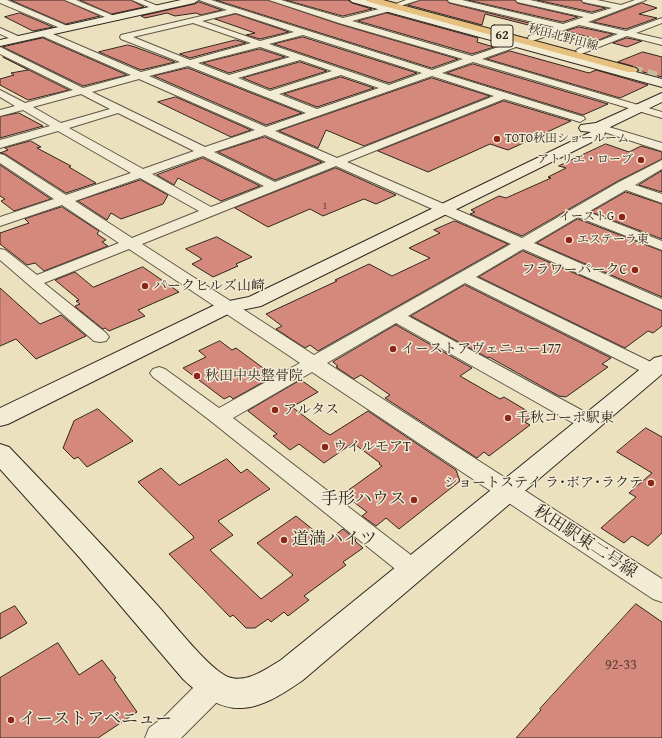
<!DOCTYPE html>
<meta charset="utf-8">
<style>
body{margin:0}
canvas{display:block;background:#ece1be}
</style>
<canvas width="662" height="738"></canvas>
<script>
const ctx = document.querySelector('canvas').getContext('2d');
ctx.lineJoin = 'round';
function paint(path, color) {
  ctx.fillStyle = color;
  ctx.fill(path, 'evenodd');
}
function strokePath(path, color, width, dash) {
  ctx.strokeStyle = color;
  ctx.lineWidth = width;
  ctx.lineCap = dash ? 'butt' : 'round';
  ctx.setLineDash(dash || []);
  ctx.stroke(path);
}
function write(font, color, halo, rows, align = 'center') {
  ctx.font = font + ' "Gentium Book Plus","Noto Serif JP",serif';
  ctx.lineWidth = 3;
  ctx.setLineDash([]);
  ctx.textBaseline = 'middle';
  ctx.strokeStyle = halo;
  ctx.fillStyle = color;
  for (const [text, x, y, turn = 0] of rows) {
    ctx.save();
    ctx.translate(x, y);
    ctx.rotate((+turn || 0) * Math.PI / 180);
    ctx.textAlign = isNaN(turn) ? turn : align;
    if (halo) ctx.strokeText(text, 0, 0);
    ctx.fillText(text, 0, 0);
    ctx.restore();
  }
}
const building = new Path2D(`
 M11,0H64L100,16L66,24Z
 M80,0H131L144,7L112,14Z
 M216,0H268L339,24L458,59L432,68Z
 M286,0H348L352,3L372,9L343,16Z
 M420,0H447L449,3L541,26L536,27L485,14L482,25L408,5Z
 M468,0H515L517,3L578,17L563,22Z
 M537,0H581L583,3L606,8L592,12Z
 M199,2L222,10L201,15L196,13L175,16L167,13L145,18L141,16L194,4Z
 M642,3L657,8L639,14L657,18L626,29L593,22Z
 M20,13L53,27L33,31L5,17Z
 M387,13L478,38L477,42L494,47L472,54L358,21Z
 M236,14L289,32L260,39L246,35L255,33L215,19Z
 M579,27L613,34L599,40L566,31Z
 M303,37L417,73L389,83L274,44Z
 M43,38L127,75L83,86L3,47Z
 M627,38L642,41L627,47L613,43Z
 M236,40L246,43L190,58L180,54Z
 M128,45L135,47L175,62L141,70L99,52Z
 M260,49L285,57L229,73L203,63Z
 M510,51L589,73L596,70L648,85L620,98L487,59Z
 M643,52L662,57V77L639,71V69L636,67L618,62Z
 M3,57L69,90L28,100L0,85V79L14,75L11,73L28,70Z
 M300,62L327,71L270,89L243,78Z
 M473,64L608,104L583,115L447,73Z
 M188,68L302,113L266,125L154,76Z
 M341,77L374,88L317,107L284,94Z
 M432,78L490,96L364,146L326,130L318,148L279,131Z
 M176,97L251,130L231,137L158,102Z
 M504,101L571,121L508,150L490,144L428,172L378,151Z
 M19,113L43,126L0,138V117Z
 M265,137L322,162L275,180L218,152Z
 M31,141L41,147L37,148L71,166L69,167L96,183L66,193L5,154L0,153L8,150L5,148Z
 M606,144L629,152L641,146L662,152V159L618,181L522,236L470,214L475,212L471,210L499,196L506,198L551,178L548,177L566,168L559,166Z
 M203,158L260,186L221,201L178,178L174,185L157,175Z
 M0,165L51,199L14,211L1,201L5,199L0,196Z
 M336,168L396,195L376,204L364,199L323,216L310,209L268,227L235,208Z
 M662,171V192L639,185Z
 M141,180L168,195L163,204L121,219L111,213L107,220L78,201Z
 M626,192L662,204V239L591,212Z
 M62,207L99,231L97,234L106,240L102,242L108,246L44,271L35,263L27,265L0,244V233L29,223L25,219Z
 M578,219L662,251V297L537,243Z
 M455,221L508,244L318,351L310,345L305,348L276,329L282,326L266,314L337,281L335,280L369,264L392,276L430,258L409,248L440,233L434,230Z
 M217,237L252,257L236,264L238,266L213,277L192,264L202,259L186,249Z
 M523,251L662,311V326L653,333L648,331L625,348L479,277Z
 M143,267L179,292L138,310L145,316L109,331L105,328L103,329L77,308L75,306L80,304L76,301L79,300L55,280L75,272L93,287Z
 M465,285L611,358L602,364L608,367L566,397L559,396L489,357L488,358L411,316Z
 M0,288L40,324L61,315L86,336L36,359L16,339L0,346Z
 M396,325L472,368L460,376L500,399L504,397L534,415L525,422L530,425L489,456L484,452L477,458L385,398L390,395L361,375L354,379L336,367L338,366L333,362Z
 M220,341L232,350L236,348L274,376L233,399L230,396L224,399L183,368L206,357L199,351Z
 M301,380L318,392L292,407L325,432L330,435L368,411L456,470L460,481L399,529L386,518L376,526L362,516L367,512L343,494L382,466L379,464L380,463L353,443L324,463L299,444L290,450L273,436L277,434L248,411Z
 M98,409L133,441L87,467L78,457L74,459L63,448L74,421Z
 M646,428L662,437V533L648,546L632,536L624,543L601,528L636,497L629,493L652,473L617,452Z
 M227,459L241,473L247,469L270,489L218,521L233,535L210,550L261,599L293,575L257,543L296,516L327,541L343,529L356,540L355,541L363,548L343,562L346,565L304,596L309,600L288,616L284,612L271,622L268,619L255,628H246L233,615L230,617L169,554L194,538L193,536L138,482L161,468L179,485Z
 M636,604L662,622V738H516L541,710L540,709Z
 M15,606L27,623L0,639V614Z
 M58,643L79,675L102,660L116,678L114,679L137,712L98,738H0V678Z`);
paint(building, '#d5897d');
strokePath(building, '#31271f', 1);
strokePath(new Path2D(`
 M632,70L662,78`), '#c7bc9e', 10, [10, 5.5]);
const street = new Path2D(`
 M0,0H7L72,28L71,30H65L0,3Z
 M65,0H76L119,18L118,20H112Z
 M132,0H143L163,8L162,10H156Z
 M199,0H211L432,70L463,59L339,23L269,0H281L343,18L387,7L391,9L390,11L352,21L472,56L513,42H519L520,44L519,46L482,59L662,112V118L473,62L442,73L584,117L585,119L580,122L504,99L347,162L522,238L619,182L662,160V169L635,185L662,194V203L626,190L588,212L662,241V250L578,217L534,243L662,299V310L523,249L476,277L659,366L662,370L659,374L653,376L647,374L465,283L408,316L596,418L599,423L596,428L589,430L582,428L396,323L327,363L662,579V602L653,599L312,372L233,418L420,562L424,569L420,576L412,579L404,576L212,422L153,377L150,373L153,369L159,367L165,369L219,408L300,363L129,249L44,283L106,333L109,337L106,341L100,342L94,341L0,260V249L5,250L37,275L119,243L62,205L0,226V217L54,199L0,163V154L4,155L66,195L131,173L58,131L0,148V140L50,126L23,110L0,116V110L15,106L0,97V90L25,103L73,90L0,54V47L83,88L131,75L40,35L39,33L40,31H46L141,72L180,62L121,39L120,37L121,35L227,10ZM235,13H236L294,32L260,41L202,21ZM193,23L251,43L190,60L133,37ZM303,35L422,73L389,85L269,44ZM260,47L290,57L229,75L198,63ZM300,60L332,71L270,91L238,78ZM188,66L306,113L266,127L149,76ZM341,75L379,88L317,109L279,94ZM432,76L494,96L337,158L275,131ZM139,79L255,130L205,147L92,92ZM81,94L110,109L61,123L33,107ZM118,113L194,151L143,169L69,128ZM265,135L326,162L275,182L214,152ZM203,156L264,186L211,207L152,174ZM336,166L511,244L314,355L142,244ZM140,178L199,211L132,238L75,201Z
 M406,0H419L400,6L396,4Z
 M448,0H462L563,24L584,17L517,2L516,0H530L592,14L612,8L583,2L582,0H597L621,5L635,0H646L588,22L626,31L662,18V23L636,33L662,39V45L627,36L581,54L578,53L576,51L578,49L618,34L579,25L532,41L529,40L528,38L529,36L554,27L449,2Z
 M0,28L20,37L21,39L17,42L0,34Z
 M599,124L662,143V151L595,129L593,127L595,125Z
 M214,674L224,677L227,686L224,695L181,738H145L149,728L165,716L204,677Z`);
const secondary = new Path2D(`
 M181,0H199L194,3L0,46V40Z
 M350,0H366L662,79V87L352,2Z
 M662,93V102L606,129L604,136L261,306L232,312L8,424L0,426V408L219,303L249,297L591,132L581,131L579,128L581,125L596,123Z
 M662,356V374L303,680C256,713 228,722 183,679L80,558L0,469V444L9,447C59,499 109,552 158,606C173,623 209,669 228,677C246,684 266,669 281,660L654,358Z`);
const highway = new Path2D(`
 M367,0H383L636,68L638,70L636,72H628L369,2Z`);
strokePath(street, '#605647', 2);
strokePath(secondary, '#31271f', 2);
strokePath(highway, '#31271f', 2);
paint(street, '#f3ecd5');
paint(secondary, '#f3ecd5');
paint(highway, '#e6c07f');
for (const [x, y, r, color] of [
 [497,139,4,"#8f2418"],
 [641,160,4,"#8f2418"],
 [622,217,4,"#8f2418"],
 [569,240,4,"#8f2418"],
 [635,270,4,"#8f2418"],
 [145,286,4,"#8f2418"],
 [393,349,4,"#8f2418"],
 [197,376,4,"#8f2418"],
 [275,410,4,"#8f2418"],
 [508,418,4,"#8f2418"],
 [325,447,4,"#8f2418"],
 [651,483,4,"#8f2418"],
 [414,500,4,"#8f2418"],
 [284,540,4,"#8f2418"],
 [11,720,4,"#8f2418"]
]) {
  const dot = new Path2D();
  dot.arc(x, y, r, 0, 2 * Math.PI);
  ctx.fillStyle = color;
  ctx.fill(dot);
  strokePath(dot, '#f3ecd5', 1.5);
}
write('10px', '#5a4036', null, [
 ["1",325,206]
]);
write('12px', '#31271f', '#f3ecd5', [
 ["秋田北野田線",563,38,15]
]);
write('12px', '#31271f', '#f3ecd5', [
 ["TOTO秋田ショールーム",505,139],
 ["アトリエ・ローブ",633,160,"right"],
 ["イーストG",614,217,"right"],
 ["エステーラ東",577,240]
], 'left');
for (const [x, y, w] of [
 [502,36,22]
]) {
  const box = new Path2D();
  box.roundRect(x - w / 2, y - 11, w, 22, 3);
  ctx.fillStyle = '#f3ecd5';
  ctx.fill(box);
  strokePath(box, '#31271f', 1);
}
write('bold 13px', '#31271f', null, [
 ["62",502,36]
]);
write('14px', '#31271f', '#f3ecd5', [
 ["フラワーパークC",627,270,"right"],
 ["パークヒルズ山崎",153,286],
 ["イーストアヴェニュー177",401,349],
 ["秋田中央整骨院",205,376],
 ["アルタス",283,410],
 ["千秋コーポ駅東",516,418],
 ["ウイルモアT",333,447],
 ["ショートステイ ラ･ボア･ラクテ",643,483,"right"]
], 'left');
write('14px', '#5a4036', null, [
 ["92-33",621,665]
]);
write('17px', '#31271f', '#f3ecd5', [
 ["手形ハウス",406,500,"right"],
 ["道満ハイツ",292,540],
 ["イーストアベニュー",19,720]
], 'left');
write('17px', '#31271f', '#f3ecd5', [
 ["秋田駅東二号線",585,542,33]
]);
</script>
